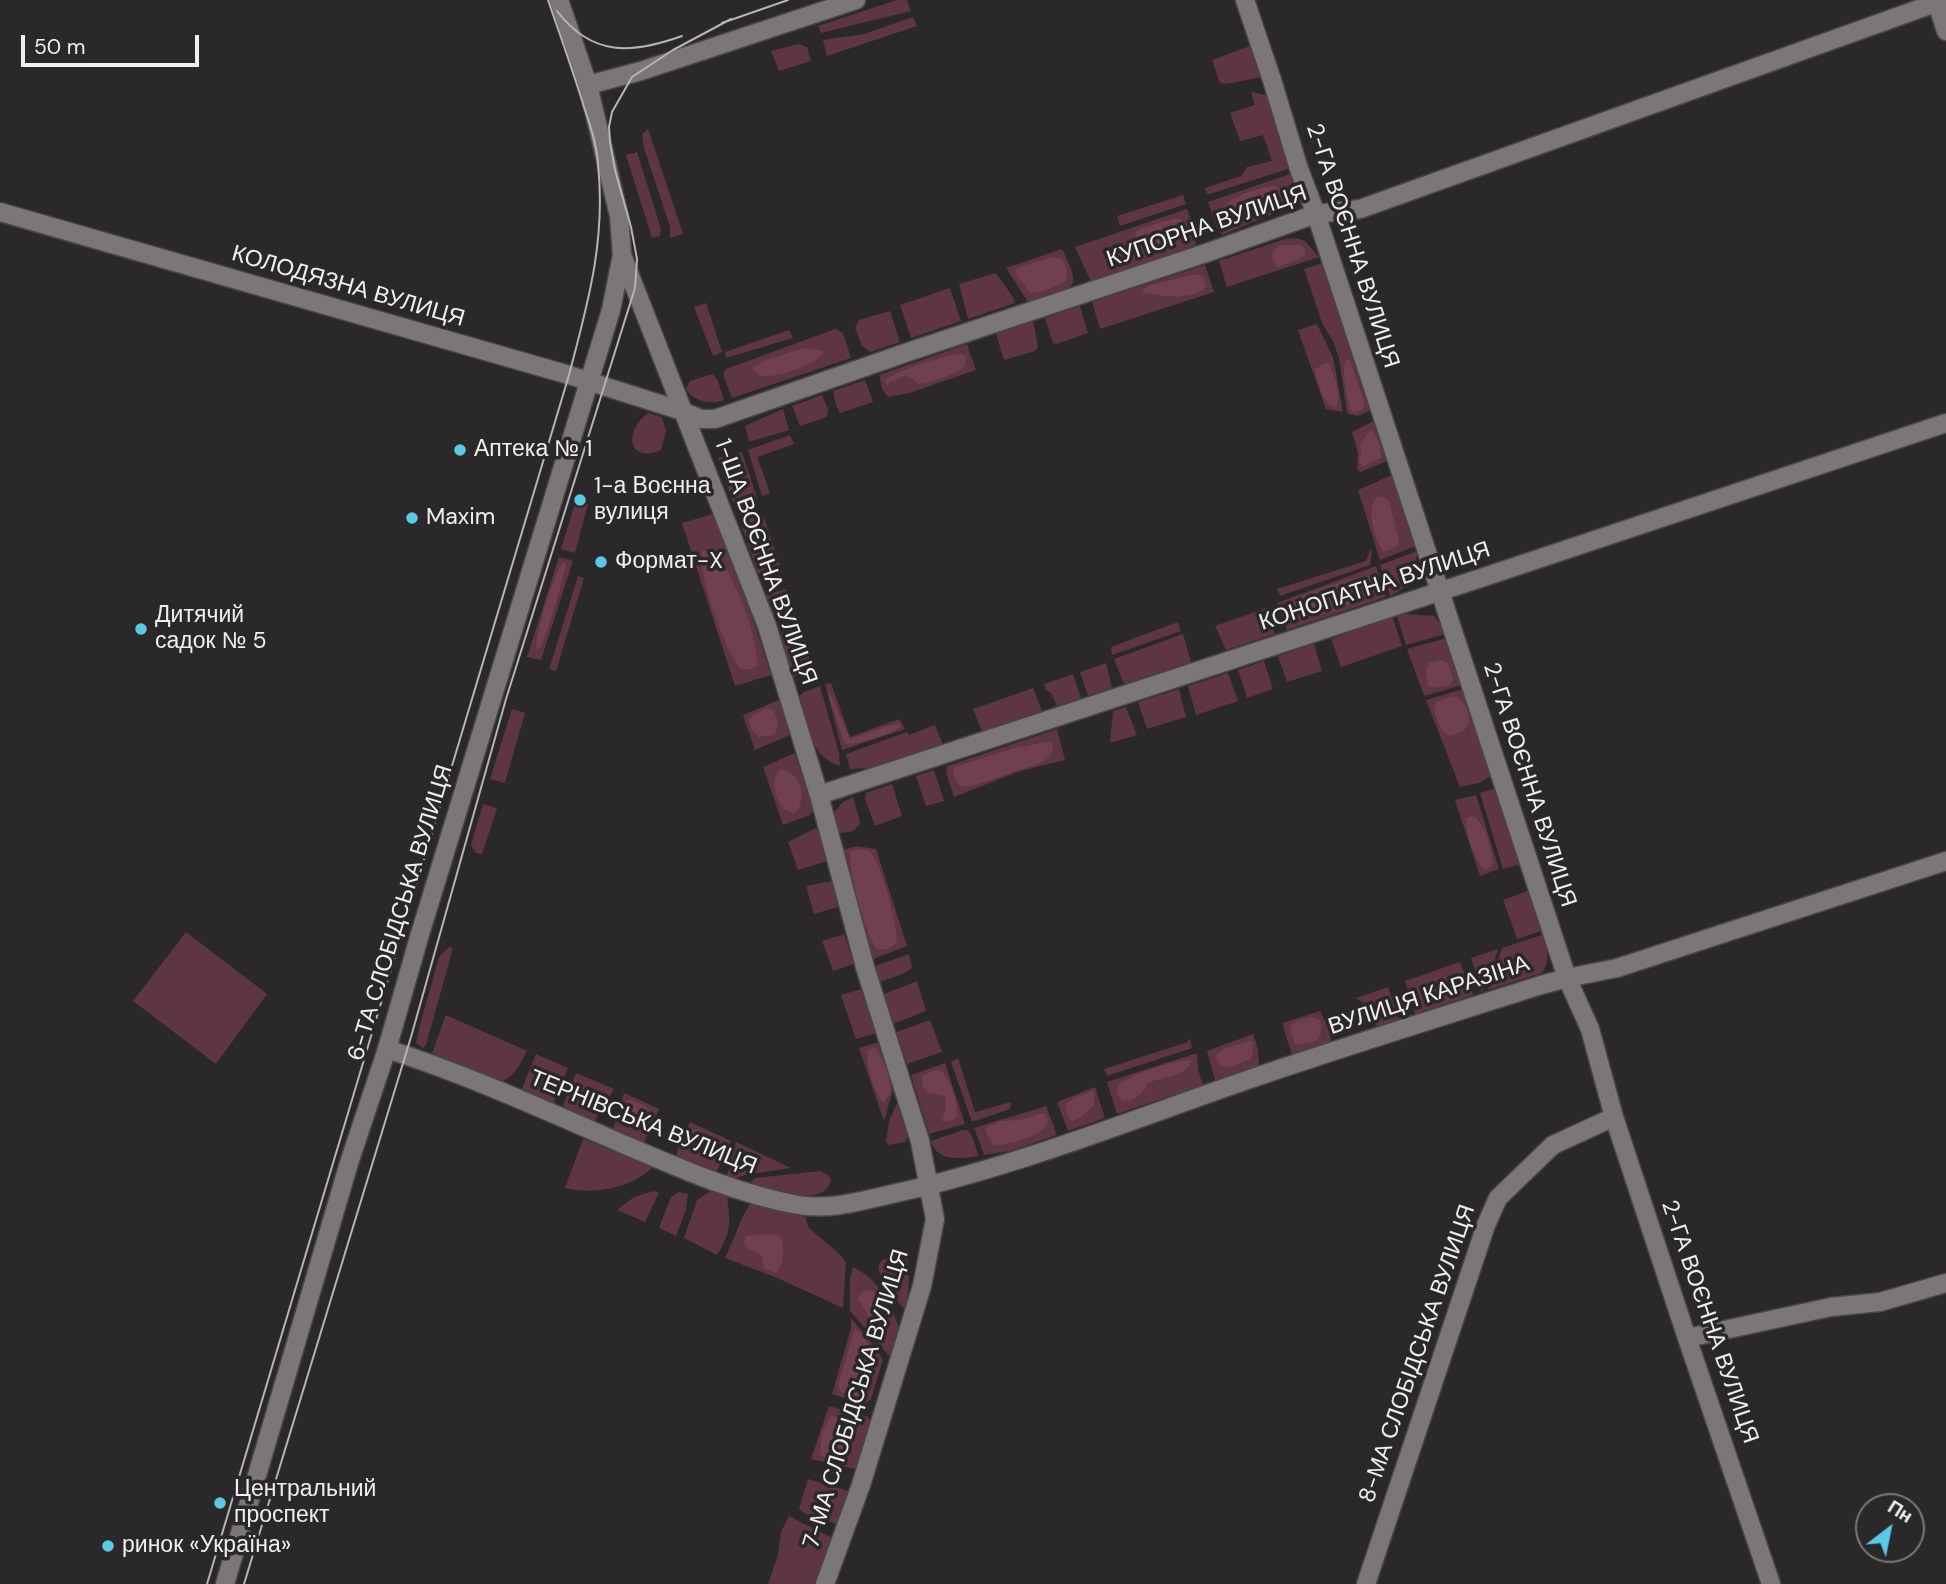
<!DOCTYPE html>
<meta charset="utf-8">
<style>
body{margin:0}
#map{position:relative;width:1946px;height:1584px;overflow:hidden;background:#2b2829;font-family:"DM Sans",sans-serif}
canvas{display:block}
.north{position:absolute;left:1855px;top:1493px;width:70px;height:70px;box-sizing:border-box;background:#2b2829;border:2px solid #7a7778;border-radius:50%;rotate:32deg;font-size:19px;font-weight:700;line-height:28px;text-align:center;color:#f0eeee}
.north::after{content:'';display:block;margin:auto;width:24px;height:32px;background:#5bc8e7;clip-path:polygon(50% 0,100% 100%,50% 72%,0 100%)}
.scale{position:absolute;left:21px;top:35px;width:178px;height:32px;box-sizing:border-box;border:4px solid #f0eeee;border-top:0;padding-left:9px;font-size:21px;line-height:24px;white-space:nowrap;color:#f0eeee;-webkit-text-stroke:5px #2b2829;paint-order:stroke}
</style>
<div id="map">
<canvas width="1946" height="1584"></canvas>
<div class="north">Пн</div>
<div class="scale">50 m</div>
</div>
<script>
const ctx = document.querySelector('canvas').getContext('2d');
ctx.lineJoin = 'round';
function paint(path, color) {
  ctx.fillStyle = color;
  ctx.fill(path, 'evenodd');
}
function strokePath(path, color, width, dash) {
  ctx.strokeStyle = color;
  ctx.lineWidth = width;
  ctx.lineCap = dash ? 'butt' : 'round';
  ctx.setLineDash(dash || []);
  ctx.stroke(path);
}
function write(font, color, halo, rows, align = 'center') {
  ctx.font = font + ' "DM Sans",sans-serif';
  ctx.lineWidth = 7;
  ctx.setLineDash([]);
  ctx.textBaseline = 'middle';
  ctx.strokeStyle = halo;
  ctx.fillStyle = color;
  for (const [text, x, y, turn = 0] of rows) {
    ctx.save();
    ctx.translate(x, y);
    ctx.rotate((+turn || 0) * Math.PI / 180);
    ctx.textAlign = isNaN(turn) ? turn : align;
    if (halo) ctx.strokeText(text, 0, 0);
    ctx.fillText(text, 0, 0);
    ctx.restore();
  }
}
paint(new Path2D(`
 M897,0H907L911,11L821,33L818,26Z
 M913,17L917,26L827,56L823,40L864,34Z
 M798,44L807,47L811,61L779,71L771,51Z
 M1250,46L1261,77L1227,84L1220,83L1212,60Z
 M1251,92L1267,95L1291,168L1207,195L1205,188L1241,176L1247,167L1272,161L1263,135L1240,141L1230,113L1255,105Z
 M648,129L683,234L670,238V227L644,148L642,134Z
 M637,152L661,229L660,236L652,238L626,155Z
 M1293,173C1297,187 1297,197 1287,208L1222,235L1217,228L1208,202Z
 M1183,195L1186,204L1120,226L1117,216Z
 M1187,209L1195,232L1196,245L1091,282L1075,247Z
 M1296,238L1305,241L1319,257L1227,287L1219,261L1285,239Z
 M1062,249C1066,257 1071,267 1073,276C1078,294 1041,299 1028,302L1006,268Z
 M1322,263L1370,411L1357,416L1347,413L1339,358L1333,341L1322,323L1304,269Z
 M1205,265L1214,292L1100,329L1092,302Z
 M996,273L1013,297L1015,303L968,319L959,284Z
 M950,288L961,321L911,338L900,305Z
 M706,303L722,352L713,356L694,307Z
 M1080,306L1088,333L1056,344L1053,343L1045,318Z
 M890,311L900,342L870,352L862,346L855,328L859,320Z
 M1033,321L1038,347L1035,351L1004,360L996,334Z
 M1317,324L1333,357L1343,412L1326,409L1298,330Z
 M835,329L843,333L851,358L732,398L723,374L726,369Z
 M789,330L793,338L726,358L725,352Z
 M967,344L976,370L909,393L888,397L882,389L879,375Z
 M713,374L718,381L724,400C711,405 694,402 686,389L690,381Z
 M865,380L873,402L840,413L836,405L833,391Z
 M822,395L828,409L827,417L800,426L792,406Z
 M783,409L789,430L749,442L745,426Z
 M648,413L662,417L666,431L661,450C628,464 623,432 648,413Z
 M1374,421L1387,461L1360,472L1357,469L1358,453L1352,432Z
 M790,435L794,444L757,457L770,493L762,496L748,450Z
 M742,452L757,498L755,499V501L735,508L718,458Z
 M1392,475L1416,546L1380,560L1358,490Z
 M576,500L588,504L575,553L561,549Z
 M713,514L747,600L771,675L735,686L682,523Z
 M763,515L780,565L758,574L740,521Z
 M1371,548L1372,552L1370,565L1280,596L1277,589L1366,561Z
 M1417,551C1416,572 1411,587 1390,596L1380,565Z
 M559,557L573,561L541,660L527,657Z
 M1376,566L1386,597L1287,630L1277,603Z
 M578,576L584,578L556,671L549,669Z
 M786,589L795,613L773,616L766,595Z
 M1266,608L1275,634L1226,650L1215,626Z
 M1406,614L1434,616L1440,624L1445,634L1406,645L1397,616Z
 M1392,616L1402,646L1341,667L1331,639Z
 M1178,622L1181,631L1112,655L1111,647Z
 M798,624L815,674L804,676H792L780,636L784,629Z
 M1183,634L1191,662L1124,684L1114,659Z
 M1447,638L1462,685L1424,696L1407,649Z
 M1314,644L1322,671L1287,682L1278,656Z
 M1264,661L1273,689L1247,698L1238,670Z
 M1106,663L1112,688L1088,696L1080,672Z
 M1228,673L1238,701L1196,715L1188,686Z
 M1073,674L1081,698L1057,706L1051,693L1046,690L1044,684Z
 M831,683L850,737L899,719L905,729L842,750L825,684Z
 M820,686L839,753L840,766C810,757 807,724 798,697L804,692Z
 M1033,688L1042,711L982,731L973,709Z
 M1179,689L1186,717L1147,729L1138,702Z
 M1463,689L1492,776L1479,783L1460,787L1426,700Z
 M779,700L790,735L755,750L743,715Z
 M1126,707L1137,735L1110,743L1113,711Z
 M512,709L525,713L505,783L490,779Z
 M935,725L943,745L872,768L850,769L846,754L907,732L909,735Z
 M1057,729L1065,760L1020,771L954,797L946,772L947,766Z
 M795,753L813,810L810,815L783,825L763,767Z
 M934,770L944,801L926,806L916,776Z
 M892,784L902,816L875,826L865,799L866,793Z
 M1496,788L1521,864L1503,869L1480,793Z
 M1476,795L1499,869L1480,876L1455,800Z
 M853,797L860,822C855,833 850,832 839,833L834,818L835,811L843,802Z
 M483,804L497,808L482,854L476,853L471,845Z
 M818,827L827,861L798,870L788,842Z
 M856,846L876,849L907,946L873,959L860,918L843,850Z
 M832,881L838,907L814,914L806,886Z
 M1530,890L1544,930L1517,939L1503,900Z
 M186,932L267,994L216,1064L133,1001Z
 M844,934L854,964L833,971L822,941Z
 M1545,934C1547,949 1551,960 1542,973L1488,990L1502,948Z
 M449,947L453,948L426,1045L423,1048L416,1043L420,1025L439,957Z
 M1498,949L1491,972L1482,992L1471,958Z
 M909,954L912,968L905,973L880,982L875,966Z
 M1460,962L1473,995L1415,1014L1405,981Z
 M917,981L926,1011L893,1024L884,994Z
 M1388,987L1399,1019L1377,1027L1368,1006L1356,998Z
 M862,989L877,1033L856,1039L841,995Z
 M1320,1011L1329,1029L1331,1042L1292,1055L1282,1023Z
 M446,1015L527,1051C520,1064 515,1077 500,1082L432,1053Z
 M930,1020L942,1052L907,1064L896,1032Z
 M1253,1034L1258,1049L1259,1066L1215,1080L1207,1051Z
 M1190,1039L1192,1048L1107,1076L1104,1069L1188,1042V1040Z
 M879,1042L894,1086L884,1121L859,1048Z
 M1197,1053L1198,1070L1203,1085L1117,1114L1107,1082Z
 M536,1054L568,1068L553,1104L521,1091Z
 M958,1058L975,1112L1011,1102L1010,1109L972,1122L951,1062Z
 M945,1063L965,1124L929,1134L911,1075Z
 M576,1073L614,1089L594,1122L562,1108Z
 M1095,1087L1105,1118L1068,1131L1057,1102Z
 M624,1093L659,1109L644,1143L613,1130Z
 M899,1099L908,1136L905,1142L889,1145L886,1142L889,1121Z
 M1046,1106L1057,1135L1010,1151L984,1155L974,1128C998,1120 1022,1114 1046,1106Z
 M690,1122L731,1141L716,1173L676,1157L678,1148Z
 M963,1130H968C974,1138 976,1147 978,1156C961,1159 937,1162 931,1141Z
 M583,1139L653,1167C632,1188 594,1195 565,1188Z
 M736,1142L791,1168L745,1175L733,1179L727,1177Z
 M820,1171L828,1175L831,1180C825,1209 768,1190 749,1184L755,1178Z
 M654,1191L659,1193L645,1222L617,1210L634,1197Z
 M711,1191L727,1196C730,1223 732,1231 717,1255L684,1238L697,1200Z
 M679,1192L688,1194L686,1209L676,1236L659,1228L671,1197Z
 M750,1204L805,1217L809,1228L836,1251L846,1262L843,1308L775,1277L725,1258C734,1240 739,1221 750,1204Z
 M900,1254L907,1258C911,1275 908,1293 906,1311C895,1298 881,1284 878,1267L882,1260Z
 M853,1267C881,1281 887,1302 900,1328L891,1358L850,1311V1277Z
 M851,1318L876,1348L883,1360L871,1399L864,1404L832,1394L851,1328Z
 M829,1406L868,1417L871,1422L856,1469L811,1459Z
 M808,1479L849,1491L837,1524L806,1514L799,1509Z
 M789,1516L832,1538L816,1584H768L778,1555L781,1532Z`), '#5d3641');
paint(new Path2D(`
 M1275,186L1281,191C1280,195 1280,199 1278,202C1269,216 1234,228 1221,218C1222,215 1222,210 1224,207C1230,196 1263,186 1275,186Z
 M1177,218L1183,220C1179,241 1153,250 1136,238L1135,232L1142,228Z
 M1282,245H1300L1305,249V255L1298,260L1278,267C1270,260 1270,249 1282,245Z
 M1053,257L1062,259L1067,270L1066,281L1044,291L1031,293L1018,278L1015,270L1022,266Z
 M1191,275H1200L1203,277L1206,287C1192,301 1162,296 1144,293L1142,290L1151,285Z
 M804,348L823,351V354C807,368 781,377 760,376L753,370L754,367L766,360Z
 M961,354L965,356V366C952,376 934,382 918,384C915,382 913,379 910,377C903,373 893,383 886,384L885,380C901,369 941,356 961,354Z
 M1346,358L1350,361L1364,401L1363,410L1353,412L1350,409C1347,394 1341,373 1346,358Z
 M1325,363L1329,364C1335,376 1342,397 1336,408C1322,404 1319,384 1315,371V369Z
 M1370,430C1378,436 1382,449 1381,458L1363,466L1359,461L1361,451L1360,444Z
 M1378,496L1384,497L1389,502L1399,541L1397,546L1387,551H1383C1374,538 1365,507 1378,496Z
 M703,550L717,555C734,576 759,638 757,665C752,670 746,670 740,668C726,653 695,569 703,550Z
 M562,563H565L566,566C559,594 551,622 540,648L537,650C533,636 554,576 562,563Z
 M1371,576L1376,578L1378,586C1371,601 1302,625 1287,618L1284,611C1293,593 1352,578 1371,576Z
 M1441,660L1448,663L1453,680L1449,685L1433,688L1428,685L1426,671L1429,662Z
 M830,693L850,739L890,725L899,724L900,727C889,735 859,744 845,744L828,693Z
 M1453,696C1465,698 1469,712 1469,723L1464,731L1450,736C1440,732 1435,717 1434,707L1437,702Z
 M767,708L773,710C778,719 781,727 773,735L759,737L752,730L749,721L752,716Z
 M1048,742L1053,744L1052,753L1043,762L972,786H959L954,775L953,768L957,766L1015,748Z
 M781,769C801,772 808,799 795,813C777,813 767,780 781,769Z
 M1474,816C1486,826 1493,851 1492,866L1485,870C1473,860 1466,833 1466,818Z
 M856,850C859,850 865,849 868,850C880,856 898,928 897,942C892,949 883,951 876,948C864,929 849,874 850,852Z
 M1311,1017L1320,1020C1326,1041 1314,1043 1295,1045L1290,1026L1297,1021Z
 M1250,1041H1252L1253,1049L1251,1059L1230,1067L1221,1066L1216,1057L1217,1054L1228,1047Z
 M873,1048H875C882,1056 893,1082 890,1093C889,1095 884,1101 883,1103C874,1090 865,1065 868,1050Z
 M1192,1060C1187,1077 1161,1076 1147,1084C1144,1094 1133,1102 1122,1101L1116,1092L1117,1086C1134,1073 1170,1061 1192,1060Z
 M935,1070H940C951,1080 958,1102 957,1117L953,1120L942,1122L946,1107L945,1096L927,1092L922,1085V1076Z
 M1093,1091L1094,1093V1105L1078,1119L1071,1121L1065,1112L1067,1103L1074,1098Z
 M631,1100L646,1106L652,1114L644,1125L637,1129L626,1125L622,1118L626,1101Z
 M1042,1113L1045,1114L1048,1123C1040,1138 1010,1144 994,1145L985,1131L986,1128L1000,1121L1021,1120Z
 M697,1129L716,1138L724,1145C717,1162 700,1153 690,1143V1132Z
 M770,1234L780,1236C786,1247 784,1264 776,1273L764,1269L762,1256L748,1248L743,1242L747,1236Z
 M865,1290L873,1291C882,1302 893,1325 885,1337C868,1328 873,1314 858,1301V1297Z
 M855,1328C870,1342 879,1358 872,1379C870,1386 868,1393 862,1398L841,1393L838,1385Z
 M831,1415C849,1423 857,1445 842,1461C834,1462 825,1460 820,1453L821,1434Z`), '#71404e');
const street = new Path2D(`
 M1245,0L1272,80L1299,169L1316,214L1567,978L1590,1029L1614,1117L1687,1338L1771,1584
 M588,85L641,71L856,0
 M0,212L569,375L682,411L701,419H715L911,351L1209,252L1316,214L1360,209L1944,0
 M622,255L767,626L819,795L865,967L920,1141L935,1219L922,1286L861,1485L825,1584
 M819,795L1484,577L1946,423
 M387,1049C468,1075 547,1111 625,1145C681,1169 738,1194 798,1205C832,1211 868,1199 901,1192C1020,1165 1134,1119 1250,1079C1346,1046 1444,1016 1541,985L1567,978L1617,968L1946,861
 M1687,1338L1831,1307L1880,1302L1946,1283
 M1366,1584L1486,1225L1498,1198L1553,1145L1614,1117`);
const secondary = new Path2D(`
 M1936,0L1946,31
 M225,1584L349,1163L387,1049L420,934L611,310L622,255L619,216L588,85L559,0`);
strokePath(street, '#494647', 21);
strokePath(secondary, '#494647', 21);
strokePath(street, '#7b7778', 18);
strokePath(secondary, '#7b7778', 18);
strokePath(new Path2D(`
 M557,11C592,57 632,54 682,36
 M722,23L788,0
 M207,1584L569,375C588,303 606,240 598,164C597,145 590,125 584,107C573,71 560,35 548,0
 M244,1584L411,1037L506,699L635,288L637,259L631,227L615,170L610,142L609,127L612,112L632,77L673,50L731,19`), '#b6b4b4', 2);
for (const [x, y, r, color] of [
 [460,450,7,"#5bc8e7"],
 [580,500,7,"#5bc8e7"],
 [412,518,7,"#5bc8e7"],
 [601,562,7,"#5bc8e7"],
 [141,629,7,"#5bc8e7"],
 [220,1503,7,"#5bc8e7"],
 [108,1546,7,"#5bc8e7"]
]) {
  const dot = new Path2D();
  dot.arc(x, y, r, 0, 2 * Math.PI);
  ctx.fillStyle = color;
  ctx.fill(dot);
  strokePath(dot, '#2b2829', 2.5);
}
write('23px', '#f0eeee', '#2b2829', [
 ["КУПОРНА ВУЛИЦЯ",1207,227,-19],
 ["2-ГА ВОЄННА ВУЛИЦЯ",1352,246,72],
 ["КОЛОДЯЗНА ВУЛИЦЯ",348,287,16],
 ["1-ША ВОЄННА ВУЛИЦЯ",765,562,70],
 ["КОНОПАТНА ВУЛИЦЯ",1375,587,-18],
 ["2-ГА ВОЄННА ВУЛИЦЯ",1529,785,72],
 ["6-ТА СЛОБІДСЬКА ВУЛИЦЯ",401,913,-73],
 ["ВУЛИЦЯ КАРАЗІНА",1429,996,-18],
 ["ТЕРНІВСЬКА ВУЛИЦЯ",643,1123,22],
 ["2-ГА ВОЄННА ВУЛИЦЯ",1709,1322,71],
 ["8-МА СЛОБІДСЬКА ВУЛИЦЯ",1418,1354,-71],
 ["7-МА СЛОБІДСЬКА ВУЛИЦЯ",857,1399,-73]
]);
write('23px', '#f0eeee', '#2b2829', [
 ["Аптека № 1",474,450],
 ["1-а Воєнна",594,487],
 ["вулиця",594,513],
 ["Maxim",426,518],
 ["Формат-X",615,562],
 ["Дитячий",155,616],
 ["садок № 5",155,642],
 ["Центральний",234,1490],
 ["проспект",234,1516],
 ["ринок «Україна»",122,1546]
], 'left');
</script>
